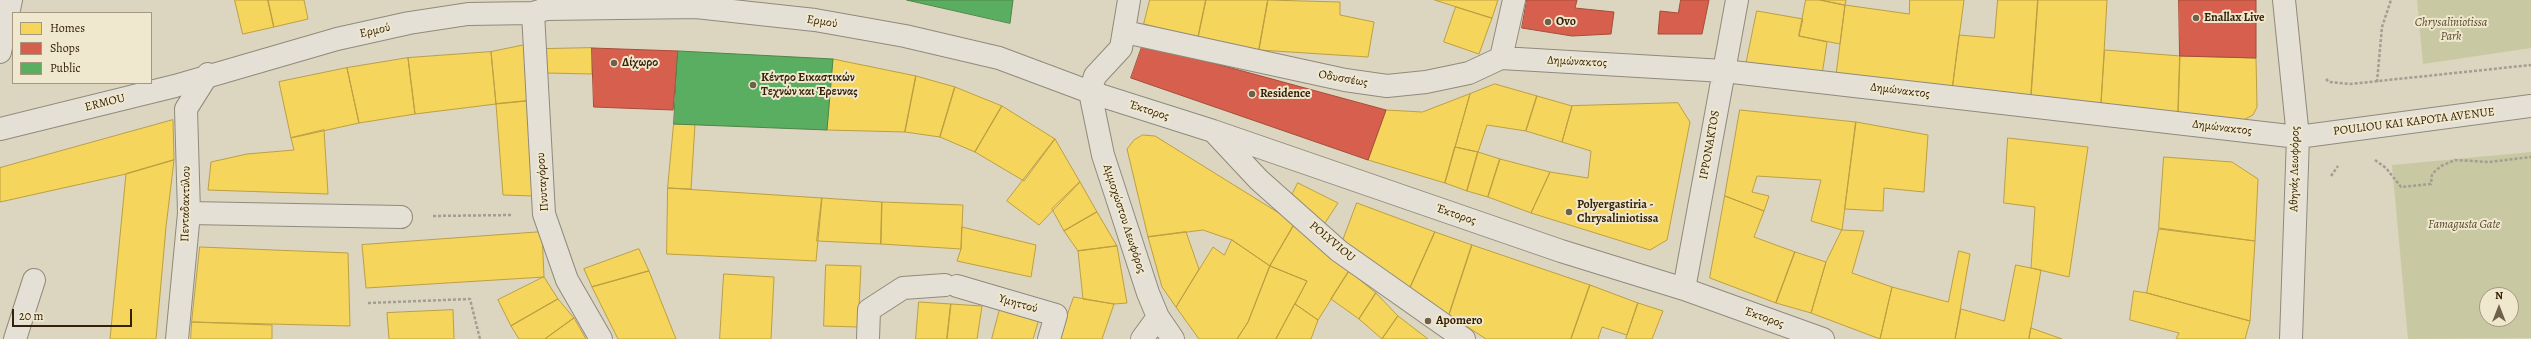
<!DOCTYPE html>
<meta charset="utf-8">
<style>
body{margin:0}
#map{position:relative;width:2531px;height:339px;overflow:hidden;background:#dcd5c0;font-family:Alegreya,serif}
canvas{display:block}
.legend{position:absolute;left:12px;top:12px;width:140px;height:72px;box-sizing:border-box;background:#efe8cf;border:1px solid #a5987f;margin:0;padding:5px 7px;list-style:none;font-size:12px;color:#352107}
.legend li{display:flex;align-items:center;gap:8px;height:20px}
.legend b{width:20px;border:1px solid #a5987f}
.north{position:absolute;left:2479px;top:287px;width:40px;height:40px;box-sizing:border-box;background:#efe8cf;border:1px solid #a5987f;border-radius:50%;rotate:0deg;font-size:11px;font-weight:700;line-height:16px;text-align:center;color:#352107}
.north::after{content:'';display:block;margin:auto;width:14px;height:18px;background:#6f6048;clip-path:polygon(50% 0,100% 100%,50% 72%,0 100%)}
.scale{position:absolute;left:12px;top:309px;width:120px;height:18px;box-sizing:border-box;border:2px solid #352107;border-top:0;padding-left:5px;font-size:12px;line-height:14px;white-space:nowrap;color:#352107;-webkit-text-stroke:3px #efe8cf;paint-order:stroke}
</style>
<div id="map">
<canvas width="2531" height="339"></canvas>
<ul class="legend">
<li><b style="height:11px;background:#f6d55c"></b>Homes</li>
<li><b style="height:11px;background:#d6604d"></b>Shops</li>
<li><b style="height:11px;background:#5aae61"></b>Public</li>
</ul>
<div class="north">N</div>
<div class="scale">20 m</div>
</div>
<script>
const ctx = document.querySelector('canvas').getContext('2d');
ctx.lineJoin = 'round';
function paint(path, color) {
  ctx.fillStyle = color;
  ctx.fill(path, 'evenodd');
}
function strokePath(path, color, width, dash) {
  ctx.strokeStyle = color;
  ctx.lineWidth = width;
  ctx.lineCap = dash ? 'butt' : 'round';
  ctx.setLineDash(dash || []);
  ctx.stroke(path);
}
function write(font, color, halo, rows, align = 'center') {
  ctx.font = font + ' Alegreya,serif';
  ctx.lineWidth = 4;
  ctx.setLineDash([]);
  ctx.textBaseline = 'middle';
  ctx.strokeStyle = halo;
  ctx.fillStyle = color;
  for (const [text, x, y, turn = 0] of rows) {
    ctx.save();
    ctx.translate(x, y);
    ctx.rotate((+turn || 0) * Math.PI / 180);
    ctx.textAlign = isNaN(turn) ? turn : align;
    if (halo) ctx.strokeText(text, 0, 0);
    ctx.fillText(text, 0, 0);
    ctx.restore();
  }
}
paint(new Path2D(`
 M2417,0H2531V48L2423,64Z
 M2531,152V338L2408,339L2392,165ZM2487,295H2511V319H2487Z`), '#c8c9a3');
const homes = new Path2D(`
 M235,0H268L274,27L243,34Z
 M268,0H304L308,19L274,27Z
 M1150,0H1206L1198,38L1144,24Z
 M1206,0H1268L1259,50L1198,38Z
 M1268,0L1340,2V15L1374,22L1368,57L1259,50Z
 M1435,0H1498L1492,18Z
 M1806,0H1820L1845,5L1840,44L1799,36Z
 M1820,0H1846L1845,5Z
 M1910,0H1964L1952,90L1836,75L1845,5L1909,14Z
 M1998,0H2038L2031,97L1952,90L1959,35L1994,38Z
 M2038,0H2107L2101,106L2031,97Z
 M1456,7L1492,18L1479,54L1444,42Z
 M1757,11L1803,19L1799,36L1827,42L1822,75L1746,65Z
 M525,45L527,101L496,104L491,52Z
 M592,48V74L545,73V49Z
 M2105,50L2180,56L2178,118L2101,106Z
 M491,52L496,104L415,114L408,58Z
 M2180,56L2256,58L2257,107L2253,115L2243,120L2178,118Z
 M408,58L415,114L359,123L347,68Z
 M833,59L916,76L905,132L827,130Z
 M347,68L359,123L291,138L279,82Z
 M916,76L955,87L940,137L905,132Z
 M1495,84L1537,96L1526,131L1487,125L1478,152L1455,147L1470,94Z
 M955,87L1002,106L975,152L940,137Z
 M1470,94L1445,183L1368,160L1386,110L1422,112Z
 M1537,96L1572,106L1562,142L1526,131Z
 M527,101L533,196L503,195L496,104Z
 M1678,103L1690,122L1667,240L1650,250L1531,213L1550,172L1588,178L1591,151L1562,142L1572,106Z
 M1002,106L1055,139L1024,181L975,152Z
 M1740,110L1856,122L1842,230L1811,221L1821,180L1757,176L1752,192L1769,196L1764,211L1725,196Z
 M173,120L174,160L126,174L0,202V168Z
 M1856,122L1928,135L1924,192L1884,188L1883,211L1845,209Z
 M674,124H695L691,189L668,188Z
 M324,130L328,194L208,190L211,162L247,154L294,150L291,138Z
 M1143,135L1155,136L1295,223L1270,266L1232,240L1203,230L1148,237L1127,149L1134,140Z
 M2008,138L2088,147L2069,277L2031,268L2035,207L2004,203Z
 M1055,139L1080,182L1039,225L1007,201Z
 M1455,147L1478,152L1467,191L1445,183Z
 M1478,152L1500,159L1488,197L1467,191Z
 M2164,157L2232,162L2258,179L2255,241L2159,228Z
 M1500,159L1550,172L1531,213L1488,197Z
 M174,160L166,227L156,339H110L126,174Z
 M1080,182L1097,212L1064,231L1052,209Z
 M1298,183L1338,203L1325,223L1289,201Z
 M668,188L822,198L816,261L667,254Z
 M1725,196L1764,211L1754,237L1795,252L1776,303L1710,278Z
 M822,198L882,202L881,244L817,241Z
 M882,202L963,205L961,249L881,244Z
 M1357,203L1435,232L1410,288L1342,243Z
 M1097,212L1117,246L1078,251L1064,231Z
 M1295,223L1349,271L1318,320L1295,304L1307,281L1270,266Z
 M962,227L1036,245L1031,277L957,261L961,249Z
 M2159,229L2255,241L2250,321L2147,293Z
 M1842,230L1864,231L1852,273L1892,287L1880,339L1811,313L1826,262Z
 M542,232L544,277L366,288L362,245Z
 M1186,232L1199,269L1176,307L1162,287L1148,237Z
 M1435,232L1472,245L1449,315L1410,288Z
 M1232,240L1270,266L1248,322L1237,339H1199L1176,307L1213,247L1224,255Z
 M1472,245L1590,285L1571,339H1486L1449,315Z
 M1117,246L1127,303L1114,304L1083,299L1078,251Z
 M200,247L348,253L350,326L192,322Z
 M639,249L649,271L592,287L584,269Z
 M1959,251L1970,254L1955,339H1880L1892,287L1948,302Z
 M1795,252L1826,262L1811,313L1776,303Z
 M826,265L861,266L858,327L824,326Z
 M2016,265L2041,270L2029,339H1955L1961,309L2004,321Z
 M1270,266L1307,281L1276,339H1237L1248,322Z
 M649,271L676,339H618L592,287Z
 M1349,271L1376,293L1359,319L1331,299Z
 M724,274L774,277L771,339H720Z
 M544,277L558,299L511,326L498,300Z
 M1590,285L1638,303L1627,335L1602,327L1598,339H1571Z
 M2134,291L2147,293L2250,321L2245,339H2176L2179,333L2130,320Z
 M1376,293L1398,316L1382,339L1359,319Z
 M1074,297L1114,304L1102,339H1059Z
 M558,299L574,318L545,339H519L511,326Z
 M919,302L951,304L947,339H916Z
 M1638,303L1663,311L1652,339H1626Z
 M951,304L982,306L977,339H947Z
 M1295,304L1318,320L1311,339H1276Z
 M1000,309L1039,319L1033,339H992Z
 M453,310L454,339H389L387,313Z
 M1398,316L1428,339H1382Z
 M574,318L586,339H545Z
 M192,322L272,325V339H191Z
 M2031,328L2062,339H2029Z`);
paint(homes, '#f6d55c');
strokePath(homes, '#bc9f42', 1);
const shops = new Path2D(`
 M1527,0H1577L1575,8L1614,12L1611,34L1572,36L1522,28Z
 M1681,0H1709L1702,34H1658L1660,11L1678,13Z
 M2179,0H2256V58L2180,56Z
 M1143,44L1386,110L1368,160L1131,78Z
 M592,48L678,51L673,110L594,107Z`);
paint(shops, '#d6604d');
strokePath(shops, '#a64d38', 1);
const public = new Path2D(`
 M907,0H1013L1010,23Z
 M678,51L833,59L827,130L674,124Z`);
paint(public, '#5aae61');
strokePath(public, '#4f8446', 1);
const minor = new Path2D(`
 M1129,0L1121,48L1095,76L1090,92L1103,155L1148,293L1158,317L1173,339
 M2284,0L2298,137L2291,339
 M533,13L544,214L567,280L601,339
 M1125,32L1345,80L1387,86L1426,82L1469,73L1501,58L1724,71L2298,137L2531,106
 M0,52L11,0
 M1501,58L1514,0
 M0,129L175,86L337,39L409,23L468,14L533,13L546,9L696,7L815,20L905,36L999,58L1090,92L1213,131L1561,251L1684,289L1823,339
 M1215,133L1259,180L1339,251L1464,339
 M189,213L401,217
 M957,286L1056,315L1049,339
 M1684,289L1737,0
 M15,339L34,280
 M177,339L189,213L186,109L208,74
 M868,339L869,310L903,288L945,285
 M1142,339L1158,317`);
strokePath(minor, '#908a7b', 24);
strokePath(new Path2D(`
 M2326,79L2329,82L2350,84L2531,65
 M2377,82L2382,27L2391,0
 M2375,160L2386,168L2401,187L2431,184L2432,174L2441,166L2455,160L2489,162L2531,157
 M2331,176L2338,166
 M433,216L512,215
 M368,303L470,299L480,339`), '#a39e93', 2.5, [3, 2]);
strokePath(minor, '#e4e0d5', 22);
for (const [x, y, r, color] of [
 [2196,18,4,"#6f6048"],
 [1548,22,4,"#6f6048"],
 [614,63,4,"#6f6048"],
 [753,85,4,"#6f6048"],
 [1252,94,4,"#6f6048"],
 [1569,212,4,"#6f6048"],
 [1428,321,4,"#6f6048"]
]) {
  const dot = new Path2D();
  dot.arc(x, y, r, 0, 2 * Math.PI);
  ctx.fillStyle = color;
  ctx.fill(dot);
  strokePath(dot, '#efe8cf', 1.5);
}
write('bold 12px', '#352107', '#efe8cf', [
 ["Enallax Live",2204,18],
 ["Ovo",1556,22],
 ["Δίχωρο",622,63],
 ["Κέντρο Εικαστικών",761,78],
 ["Τεχνών και Έρευνας",761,92],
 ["Residence",1260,94],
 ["Polyergastiria -",1577,205],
 ["Chrysaliniotissa",1577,219],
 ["Apomero",1436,321]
], 'left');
write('12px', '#352107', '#efe8cf', [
 ["Ερμού",822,22,9],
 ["Ερμού",375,31,-13],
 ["Δημώνακτος",1577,62,3],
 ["Οδυσσέως",1343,79,10],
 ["Δημώνακτος",1900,91,7],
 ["ERMOU",105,103,-14],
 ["Έκτορος",1149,111,18],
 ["POULIOU KAI KAPOTA AVENUE",2414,122,-7],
 ["Δημώνακτος",2222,128,7],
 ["IPPONAKTOS",1710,145,-80],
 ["Αθηνάς Λεωφόρος",2295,169,-89],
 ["Πνυταγόρου",543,182,-94],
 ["Πενταδακτύλου",186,204,-89],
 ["Έκτορος",1456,215,19],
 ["Αμμοχώστου Λεωφόρος",1124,219,72],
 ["POLYVIOU",1332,242,40],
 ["Υμηττού",1018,304,16],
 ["Έκτορος",1764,318,20]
]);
write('italic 12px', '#564928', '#efe8cf', [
 ["Chrysaliniotissa",2451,23],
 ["Park",2451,37],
 ["Famagusta Gate",2464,225]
]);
</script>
